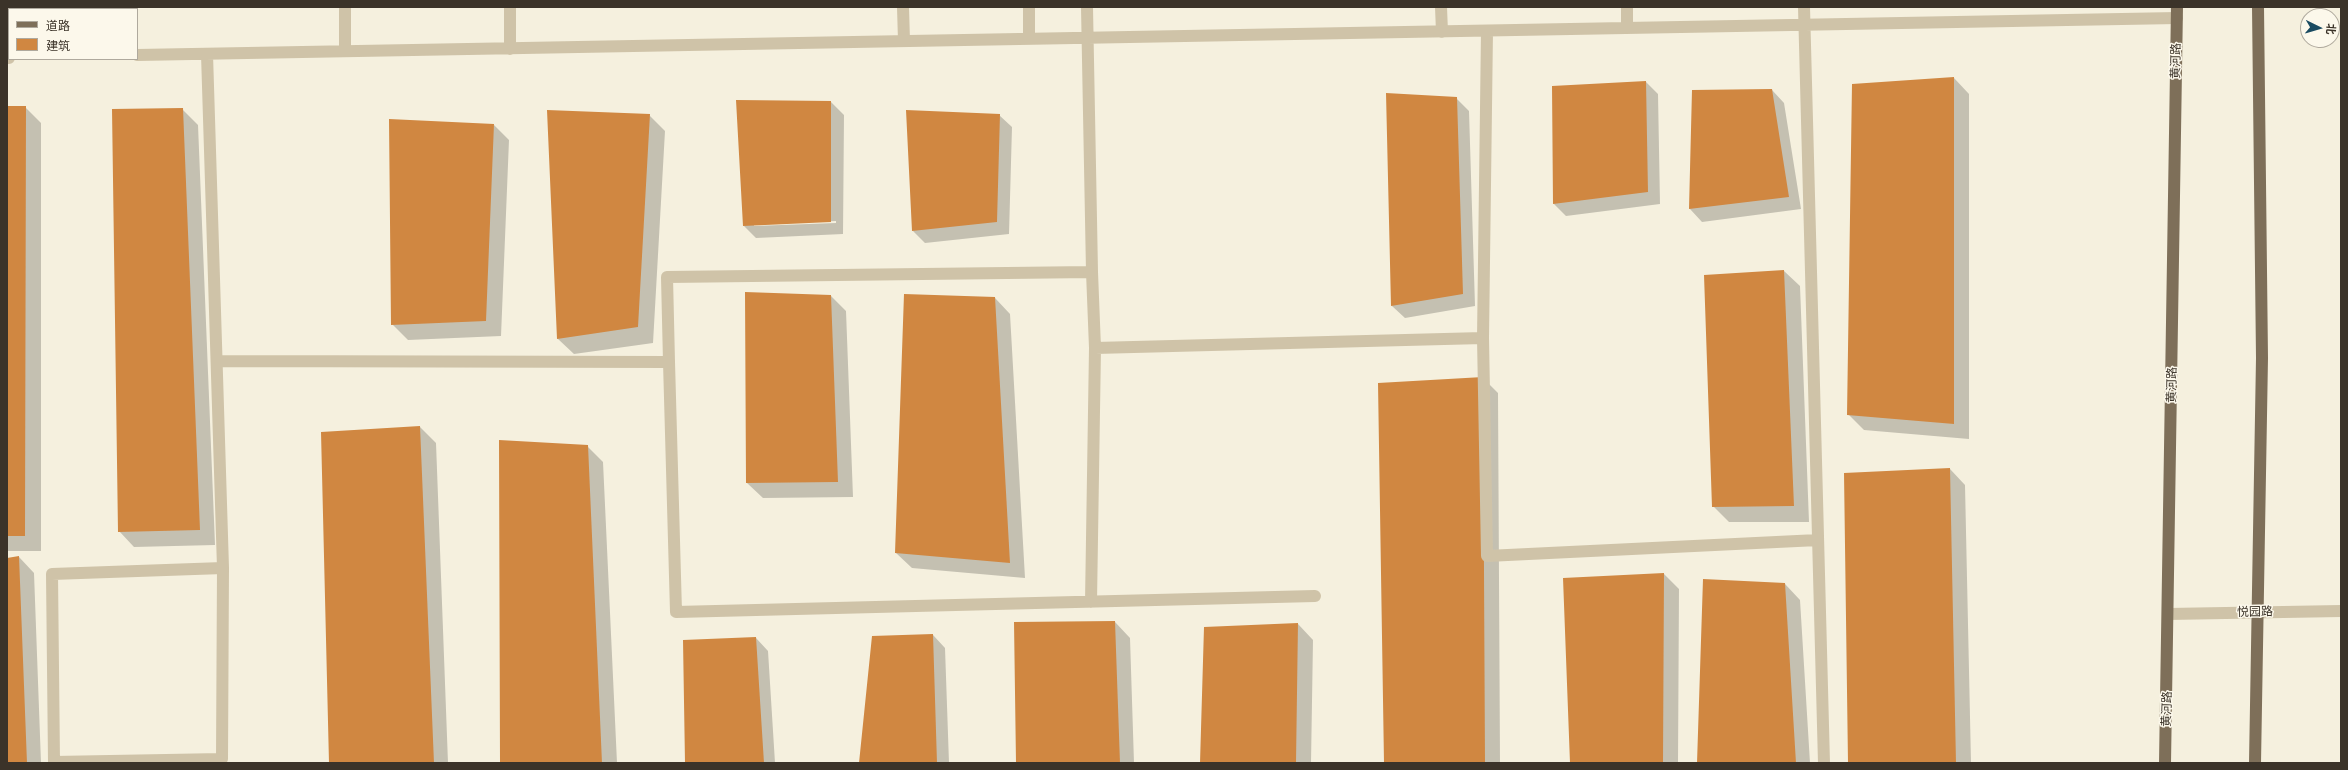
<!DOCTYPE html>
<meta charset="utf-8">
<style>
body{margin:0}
#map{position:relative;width:2348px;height:770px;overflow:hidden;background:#f5f0de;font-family:Inter,"Noto Sans SC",sans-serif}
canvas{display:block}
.frame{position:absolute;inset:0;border:8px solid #3b3329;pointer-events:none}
.legend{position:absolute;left:8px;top:8px;width:130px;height:52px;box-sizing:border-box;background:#fcf8eb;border:1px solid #afa99d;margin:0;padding:5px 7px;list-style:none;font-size:12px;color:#3b3329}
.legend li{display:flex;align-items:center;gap:8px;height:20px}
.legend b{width:20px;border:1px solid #afa99d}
.north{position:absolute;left:2300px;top:8px;width:40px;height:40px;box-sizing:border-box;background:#fcf8eb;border:1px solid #afa99d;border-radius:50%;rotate:95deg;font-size:11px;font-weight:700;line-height:16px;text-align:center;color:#3b3329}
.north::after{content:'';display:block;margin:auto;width:14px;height:18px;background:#1a4b61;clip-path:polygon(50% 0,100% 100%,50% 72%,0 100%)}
</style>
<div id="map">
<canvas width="2348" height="770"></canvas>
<div class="frame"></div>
<ul class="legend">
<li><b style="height:5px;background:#7e6f59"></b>道路</li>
<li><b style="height:11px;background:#d08741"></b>建筑</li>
</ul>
<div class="north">北</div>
</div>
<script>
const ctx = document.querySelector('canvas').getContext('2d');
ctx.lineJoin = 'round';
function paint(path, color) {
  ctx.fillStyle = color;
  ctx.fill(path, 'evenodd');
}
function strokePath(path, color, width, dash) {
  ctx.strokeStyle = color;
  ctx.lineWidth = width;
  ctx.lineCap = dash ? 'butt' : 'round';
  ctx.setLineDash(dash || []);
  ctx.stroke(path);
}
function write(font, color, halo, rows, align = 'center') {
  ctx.font = font + ' Inter,"Noto Sans SC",sans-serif';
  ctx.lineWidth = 3;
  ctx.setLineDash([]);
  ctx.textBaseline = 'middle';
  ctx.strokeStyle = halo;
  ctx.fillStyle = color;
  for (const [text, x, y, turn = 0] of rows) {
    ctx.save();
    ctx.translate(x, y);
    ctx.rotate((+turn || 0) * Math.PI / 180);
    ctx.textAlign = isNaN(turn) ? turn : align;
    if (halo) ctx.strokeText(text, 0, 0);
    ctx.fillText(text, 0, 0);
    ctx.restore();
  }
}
paint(new Path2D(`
 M1954,78L1969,94V439L1864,430L1848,414Z
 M1646,82L1658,94L1660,204L1566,216L1554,204L1553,87Z
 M1772,90L1784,103L1801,209L1702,222L1690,209L1693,91Z
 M1456,98L1469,111L1475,306L1405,318L1392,306Z
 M831,102L844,115L843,234L756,238L744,226ZM836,221V223L754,226V224Z
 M7,107H25L41,123V551H7Z
 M182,109L198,125L215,545L134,547L119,531Z
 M649,115L665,131L653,343L574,354L558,339Z
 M999,115L1012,127L1009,234L925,243L913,231Z
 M494,125L509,140L501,336L408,340L392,324Z
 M1784,271L1800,286L1809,522H1729L1713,506L1705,276Z
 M831,296L846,311L853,497L763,498L747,483Z
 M995,298L1010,314L1025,578L912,568L896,553Z
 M1483,378L1498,393L1500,763H1385Z
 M420,427L436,443L448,763H330Z
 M587,446L603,462L617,763H501Z
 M1950,469L1965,485L1971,763H1849Z
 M19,557L34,573L41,763H7V559Z
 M1664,574L1679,589L1678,763H1571Z
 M1785,584L1800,600L1810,763H1698Z
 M1115,622L1130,638L1134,763H1017Z
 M1298,624L1313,640L1311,763H1201Z
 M933,635L945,648L949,763H860Z
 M756,638L768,651L775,763H686Z`), '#0003');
paint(new Path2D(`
 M1954,77V424L1847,415L1852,84Z
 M1646,81L1648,192L1553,204L1552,86Z
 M1772,89L1789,197L1689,209L1692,90Z
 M1386,93L1457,97L1463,294L1391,306Z
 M736,100L831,101V222L743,226Z
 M7,106H26L25,536H7Z
 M183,108L200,530L118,532L112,109Z
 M547,110L650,114L638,327L557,339Z
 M906,110L1000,114L997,222L912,231Z
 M389,119L494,124L486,321L391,325Z
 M1784,270L1794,506L1712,507L1704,275Z
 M745,292L831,295L838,482L746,483Z
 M904,294L995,297L1010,563L895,553Z
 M1483,377L1485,763H1384L1378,383Z
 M420,426L434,763H329L321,432Z
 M499,440L588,445L602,763H500Z
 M1950,468L1956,763H1848L1844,473Z
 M19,556L27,763H7V558Z
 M1664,573L1663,763H1570L1563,578Z
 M1703,579L1785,583L1796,763H1697Z
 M1115,621L1120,763H1016L1014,622Z
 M1298,623L1296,763H1200L1204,627Z
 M933,634L937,763H859L872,636Z
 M756,637L764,763H685L683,640Z`), '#d08741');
strokePath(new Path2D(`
 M345,7V51
 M510,7V49
 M903,7L904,41
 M1441,7L1442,32
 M1627,7V28
 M1804,7L1824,763
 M1029,39V7
 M207,54L223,568L222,759L54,762L52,574L223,568
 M137,55L2177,18
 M7,58H9
 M1483,338L1487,31
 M1095,348L1483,338L1487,556L1818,540
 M217,361L669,362L667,277L1092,272L1087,7
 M669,362L676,612L1315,596
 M1091,602L1095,348L1092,272
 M2168,614L2341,611`), '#cfc3a8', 12);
strokePath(new Path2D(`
 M2165,763L2177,7
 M2255,763L2262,358L2258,7`), '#7e6f59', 12);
write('12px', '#3b3329', '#fcf8eb', [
 ["黄河路",2176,61,-89],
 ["黄河路",2172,385,-89],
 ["悦园路",2255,612,-1],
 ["黄河路",2167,709,-88]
]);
</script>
